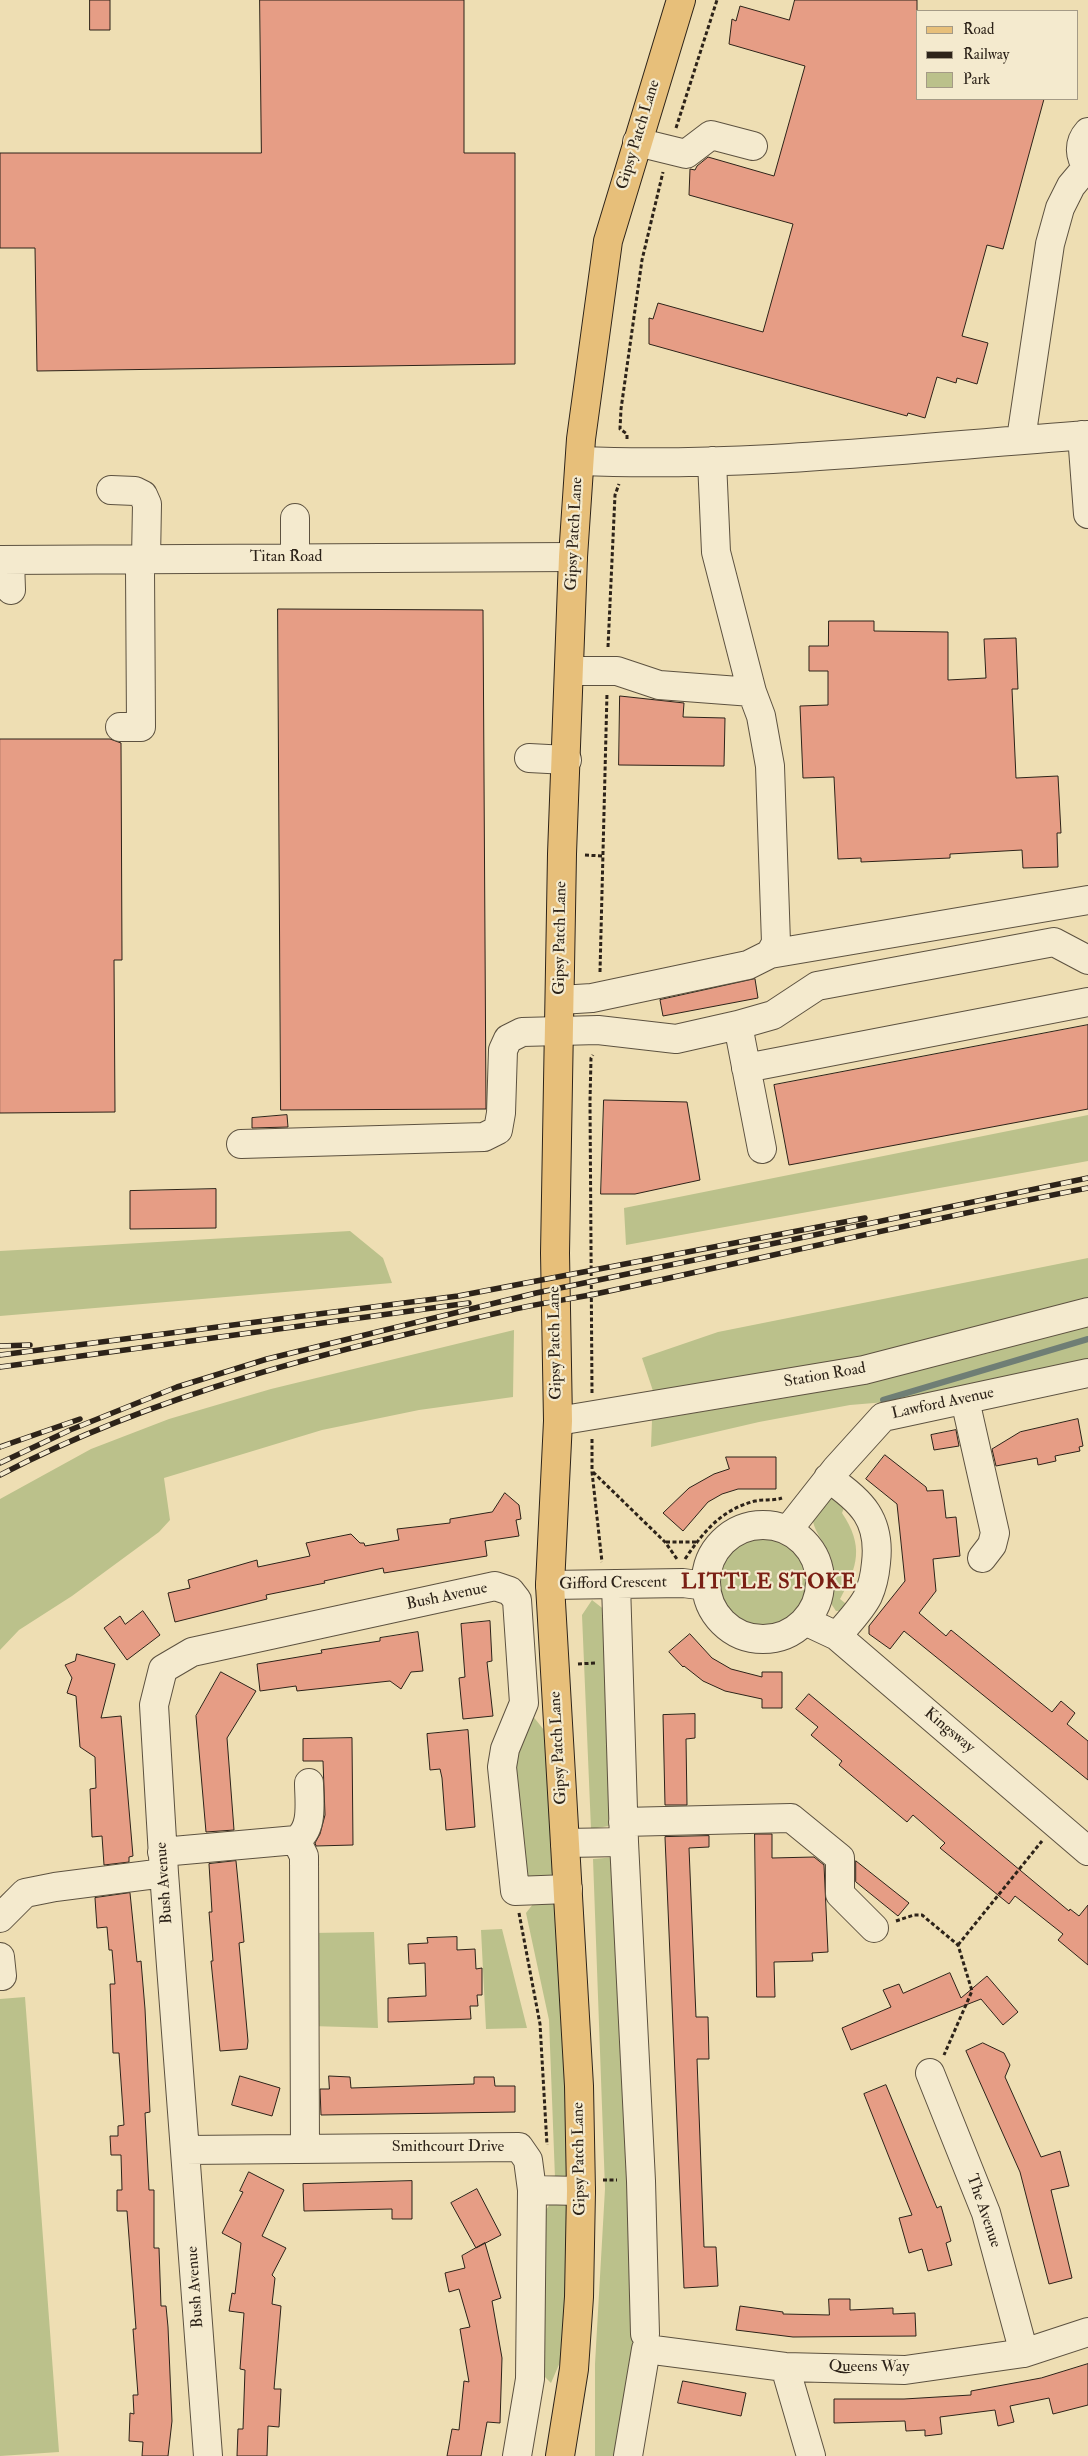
<!DOCTYPE html>
<style>
body{margin:0}
#map{position:relative;width:1088px;height:2456px;overflow:hidden;background:#eedeb3;font-family:"IM FELL Double Pica",serif}
canvas{display:block}
.legend{position:absolute;left:916px;top:10px;width:162px;height:90px;box-sizing:border-box;background:#f4eace;border:1px solid #a49a86;margin:0;padding:6px 9px;list-style:none;font-size:15px;color:#2d2319}
.legend li{display:flex;align-items:center;gap:10px;height:25px}
.legend b{width:25px;border:1px solid #a49a86}
</style>
<div id="map">
<canvas width="1088" height="2456"></canvas>
<ul class="legend">
<li><b style="height:6px;background:#e7bf7a"></b>Road</li>
<li><b style="height:6px;background:#2d2319"></b>Railway</li>
<li><b style="height:14px;background:#bbc18b"></b>Park</li>
</ul>
</div>
<script>
const ctx = document.querySelector('canvas').getContext('2d');
ctx.lineJoin = 'round';
function paint(path, color) {
  ctx.fillStyle = color;
  ctx.fill(path, 'evenodd');
}
function strokePath(path, color, width, dash) {
  ctx.strokeStyle = color;
  ctx.lineWidth = width;
  ctx.lineCap = dash ? 'butt' : 'round';
  ctx.setLineDash(dash || []);
  ctx.stroke(path);
}
function write(font, color, halo, rows, align = 'center') {
  ctx.font = font + ' "IM FELL Double Pica",serif';
  ctx.lineWidth = 4.5;
  ctx.setLineDash([]);
  ctx.textBaseline = 'middle';
  ctx.strokeStyle = halo;
  ctx.fillStyle = color;
  for (const [text, x, y, turn = 0] of rows) {
    ctx.save();
    ctx.translate(x, y);
    ctx.rotate((+turn || 0) * Math.PI / 180);
    ctx.textAlign = isNaN(turn) ? turn : align;
    if (halo) ctx.strokeText(text, 0, 0);
    ctx.fillText(text, 0, 0);
    ctx.restore();
  }
}
paint(new Path2D(`
 M1088,1115V1161L626,1245L624,1208Z
 M350,1231L383,1258L392,1283L0,1316V1251Z
 M1088,1258V1300L842,1364L654,1394L642,1358L718,1332Z
 M1088,1323V1367L922,1399L850,1405L759,1422L651,1447L652,1420L791,1397L989,1353Z
 M514,1330L513,1397L419,1410L322,1430L164,1478L170,1520L159,1532L72,1596L19,1630L0,1650V1499L91,1449L169,1419L271,1389Z
 M828,1497L847,1500L842,1513C864,1546 858,1566 840,1599L850,1607L845,1611H836L832,1605C831,1589 836,1574 831,1558C825,1541 813,1533 812,1514Z
 M718 1583a46 46 0 1 1 92 0a46 46 0 1 1-92 0Z
 M592,1600L606,1611L615,1825L591,1829L582,1615Z
 M532,1715L544,1730L555,1863L551,1876L529,1877L519,1856L514,1762Z
 M616,1857L638,2348L620,2456H595V2364L605,2189L593,1859Z
 M554,1903L565,1925L568,2183L555,2178L549,2020L526,1913L533,1904Z
 M502,1929L527,2028L486,2029L481,1930Z
 M374,1932L378,2028L311,2026V1933Z
 M25,1997L59,2452L0,2456V1999Z
 M553,2200H566L577,2209L564,2353L551,2383L544,2376L543,2214Z`), '#bbc18b');
strokePath(new Path2D(`
 M883,1400L1088,1339`), '#6f7e75', 6);
const building = new Path2D(`
 M90,0H110V30H90Z
 M260,0H464V153H515V364L37,371L35,248H0V153H261Z
 M795,0H917V99H1044L1003,249L987,245L962,336L988,343L977,384L957,378L956,383L937,377L925,418L908,413L907,416L649,344V318L653,319L658,303L763,332L793,224L689,195L690,169L695,170L697,166L708,157L774,176L805,66L729,44L732,19L736,21L740,6L789,20Z
 M278,609L483,610L486,1109L281,1110Z
 M829,621H874V631L948,632V680L986,678L984,639L1016,638L1018,689H1012L1016,778L1058,776L1061,833H1057L1058,867L1023,868L1022,850L950,854V858L861,862V858L838,859L834,777L803,778L800,706L828,705V671H809V646H828Z
 M620,696L684,703L683,717L725,718L724,766L619,765Z
 M0,739H110L121,743L122,960H114L115,1112L0,1113Z
 M755,979L758,998L663,1016L660,1000Z
 M1088,1025V1109L789,1165L774,1085Z
 M604,1100L687,1102L700,1180L635,1194H601Z
 M287,1115L288,1127L252,1128V1118Z
 M216,1189V1228L130,1229V1191Z
 M1078,1419L1083,1446L1079,1447L1080,1451L1055,1456L1056,1461L1038,1465L1037,1458L996,1466L992,1449L1020,1432Z
 M956,1430L959,1446L934,1450L931,1435Z
 M885,1455L926,1487L927,1491L943,1490L946,1518L956,1517L960,1556L933,1559L936,1591L919,1613L946,1636L951,1630L1052,1712L1061,1701L1075,1713L1067,1724L1088,1741V1780L904,1631L890,1649L869,1634V1626L905,1581L897,1504L866,1479Z
 M726,1457H776V1489H738L722,1494L708,1502L683,1531L663,1513L689,1488L714,1474L729,1469Z
 M505,1493L519,1505L521,1519L516,1520L519,1536L485,1541L487,1556L384,1573L383,1568L324,1581L325,1583L266,1595L267,1599L175,1622L168,1593L190,1588L188,1580L257,1560L258,1567L310,1556L306,1543L351,1534L360,1543H364L365,1546L399,1540L397,1529L450,1523V1519L492,1512Z
 M143,1611L160,1635L127,1660L104,1628L120,1616L125,1624Z
 M490,1621L492,1661L487,1662L493,1716L463,1719L459,1678L465,1677L461,1624Z
 M418,1632L423,1671L411,1672L401,1689L390,1681L297,1691L296,1686L260,1691L257,1664L322,1653L321,1650L380,1641V1638Z
 M690,1634L712,1658L731,1669L762,1677V1672H782V1708H762V1699L725,1691L703,1681L684,1666L683,1667L669,1652Z
 M77,1654L115,1664L101,1718L121,1716L133,1856L129,1857V1862L104,1865L102,1836L92,1837L90,1789L96,1788L95,1757L80,1747L76,1696L67,1693L72,1678L65,1665L75,1661Z
 M221,1672L256,1691L227,1738L234,1830L206,1832L196,1716Z
 M809,1694L1069,1911L1070,1909L1079,1916L1088,1905V1965L1058,1940L1063,1934L1015,1896L1009,1904L940,1848L945,1843L913,1815L907,1822L839,1765L842,1761L811,1735L818,1727L796,1709Z
 M695,1714V1738L686,1739L687,1805H665L663,1715Z
 M468,1730L475,1827L446,1830L442,1778L440,1769L430,1770L427,1734Z
 M352,1738L353,1845L316,1846L315,1843L320,1834L325,1815L323,1761H303V1739Z
 M755,1834H772V1858L814,1857L824,1865L828,1952L812,1953L813,1961L774,1962L775,1997H757Z
 M709,1836V1847L689,1848L696,2017H708L709,2059H697L704,2247H716L718,2286L684,2288L665,1837Z
 M236,1861L244,1942L239,1943L248,2041L247,2049L220,2051L211,1961H213L209,1912H212L209,1864Z
 M856,1861L909,1903L898,1916L856,1882Z
 M130,1893L137,1962L141,1961L145,2009L150,2112L145,2113L149,2190H154V2248H159L161,2306H166L168,2327L172,2421L168,2456H142L143,2442L129,2441L130,2413L134,2414L133,2395H138L133,2329H136L127,2211H117V2190H122L121,2155H111L110,2136H118V2126L124,2125L119,2053H113L110,1984H115L112,1950H109L107,1927L97,1928L95,1898Z
 M457,1937V1950L475,1949L476,1969L482,1968V1995H477L478,2006H470L471,2019L388,2022V1998L426,1996L425,1963L409,1964L408,1944L428,1943L427,1938Z
 M950,1973L961,1998L987,1976L1018,2012L1003,2025L981,1999L851,2050L842,2028L891,2007L883,1990L899,1984L903,1993Z
 M983,2043L1004,2053L1010,2065L1005,2077L1041,2157L1060,2151L1069,2186L1051,2190L1072,2278L1049,2284L1020,2172L966,2051Z
 M240,2076L280,2088L272,2116L232,2105Z
 M329,2076L350,2077L351,2088L474,2084V2077H494L495,2086H515V2112L321,2115L320,2089H329Z
 M886,2085L937,2208L941,2206L951,2241L946,2243L952,2265L928,2271L922,2249L909,2253L899,2218L912,2215L864,2094Z
 M249,2172L284,2190L262,2236L286,2248L272,2275L275,2278L272,2304L281,2306L274,2389H281L279,2427L268,2426L267,2456H237L238,2429H243L245,2370L240,2369L244,2313L229,2311L232,2293L235,2294L241,2243L222,2233L243,2192L240,2191Z
 M412,2181V2219H392V2209L304,2211L303,2184Z
 M477,2189L501,2235L476,2248L451,2203Z
 M485,2243L501,2298L492,2301L502,2358L500,2423L487,2422L481,2456H447L452,2429L459,2430L464,2381L469,2382L460,2329L470,2327L459,2289L449,2292L445,2273L465,2268L462,2256Z
 M829,2299H850V2310L893,2308V2314L915,2313L916,2336L793,2337L736,2330L740,2306L783,2312V2314L829,2315Z
 M1088,2364V2405L1053,2414L1049,2398L1010,2406L1014,2422L998,2426L995,2410L940,2417L942,2434L925,2436V2430L906,2431L905,2421L834,2423V2399H904L971,2395V2391L1041,2378Z
 M683,2381L746,2393L741,2416L678,2403Z`);
paint(building, '#e69d85');
strokePath(building, '#2d2319', 1);
const minor = new Path2D(`
 M1088,132C1078,143 1079,157 1088,168
 M637,142L686,154L711,135L753,146
 M1082,435L1088,514
 M1021,439L1050,244L1060,208L1071,186L1087,167
 M580,461C749,468 919,447 1088,435
 M111,490L135,491L143,495L147,504L146,559L140,569L141,727H120
 M295,518V558
 M0,560L573,557
 M10,560L11,590
 M570,671H617L659,685L752,692L716,552L712,461
 M529,758L567,760
 M770,954L1088,900
 M560,1000L592,998L748,965L770,954L776,943L770,766L761,716L752,692
 M738,1025L773,1015L817,986L1054,942L1088,960
 M746,1068L1088,1002
 M241,1144L484,1137L498,1130L501,1113L503,1050L508,1039L522,1032L598,1030L676,1039L738,1025L762,1149
 M965,1400L995,1533L992,1545L982,1558
 M558,1421L864,1370L1088,1312
 M828,1478C862,1501 881,1520 876,1563C875,1574 873,1585 868,1596C861,1610 847,1624 837,1636
 M706 1582a57 57 0 1 1 114 0a57 57 0 1 1-114 0Z
 M788,1530L836,1469L883,1417L1088,1373
 M616,1584L624,1842L641,2181L645,2334
 M550,1585L683,1583L706,1586
 M805,1621L837,1636L1088,1851
 M623,1822L791,1818L840,1858V1894L874,1928
 M296,1840L304,1856L305,2149
 M565,1843L624,1842
 M162,1852L296,1840C314,1829 309,1801 309,1783
 M0,1918L25,1893L55,1887L164,1873
 M0,1957L2,1976
 M930,2073L986,2213L1024,2353
 M185,2150L519,2147L528,2160L532,2190L530,2379L517,2456
 M532,2190L581,2191
 M785,2367L811,2456
 M208,2456L164,1873L154,1705L163,1669L192,1652L495,1586L510,1591L517,1600L524,1703L505,1749L502,1767L515,1891L568,1889
 M628,2456L646,2349L785,2367L905,2370L1024,2353L1088,2332`);
const major = new Path2D(`
 M560,2456L574,2369L579,2297L581,2191L579,2086L550,1585L558,1421L555,1253L562,854L573,557L581,439L608,241L681,0`);
strokePath(minor, '#5d5240', 30);
strokePath(major, '#2d2319', 30);
strokePath(new Path2D(`
 M676,128L717,0
 M627,439V434L620,429L621,409L642,260L663,172
 M608,647L615,495L619,484
 M585,855L602,856
 M600,972L607,693
 M592,1393L590,1101L591,1058L593,1055
 M592,1439V1472L602,1562
 M593,1472L665,1542L677,1559
 M666,1542H696
 M685,1559C704,1531 721,1510 755,1501C764,1499 773,1501 782,1498
 M578,1664L595,1663
 M519,1913L540,2024L547,2145
 M896,1921L914,1915H922L958,1945L972,1991L944,2055
 M958,1945L1042,1841
 M603,2180H617`), '#2d2319', 3, [4, 2.5]);
strokePath(minor, '#f4eace', 28);
strokePath(major, '#e7bf7a', 28);
const rail = new Path2D(`
 M0,1346L30,1345
 M0,1355L458,1296L865,1218
 M0,1367L469,1303
 M0,1447L80,1419
 M0,1463L70,1430L177,1387L267,1359L536,1293L1088,1178
 M0,1475C159,1392 337,1349 511,1310C541,1303 571,1299 600,1293C763,1258 925,1220 1088,1188`);
strokePath(rail, '#2d2319', 5.5);
strokePath(rail, '#f4eace', 4, [11]);
write('16px', '#2d2319', '#f4eace', [
 ["Gipsy Patch Lane",639,135,-73],
 ["Gipsy Patch Lane",575,534,-87],
 ["Titan Road",286,558],
 ["Gipsy Patch Lane",561,938,-89],
 ["Gipsy Patch Lane",556,1343,-91],
 ["Station Road",825,1376,-10],
 ["Lawford Avenue",943,1404,-12],
 ["Gifford Crescent",613,1584,-1],
 ["Bush Avenue",447,1597,-12],
 ["Kingsway",949,1731,40],
 ["Gipsy Patch Lane",559,1748,-93],
 ["Bush Avenue",165,1883,-94],
 ["Smithcourt Drive",448,2148],
 ["Gipsy Patch Lane",580,2159,-91],
 ["The Avenue",983,2211,71],
 ["Bush Avenue",196,2287,-94],
 ["Queens Way",869,2368]
]);
ctx.letterSpacing = '1px';
write('bold 21px', '#7a1f14', '#f4eace', [
 ["LITTLE STOKE",769,1583]
]);
ctx.letterSpacing = '0px';
</script>
